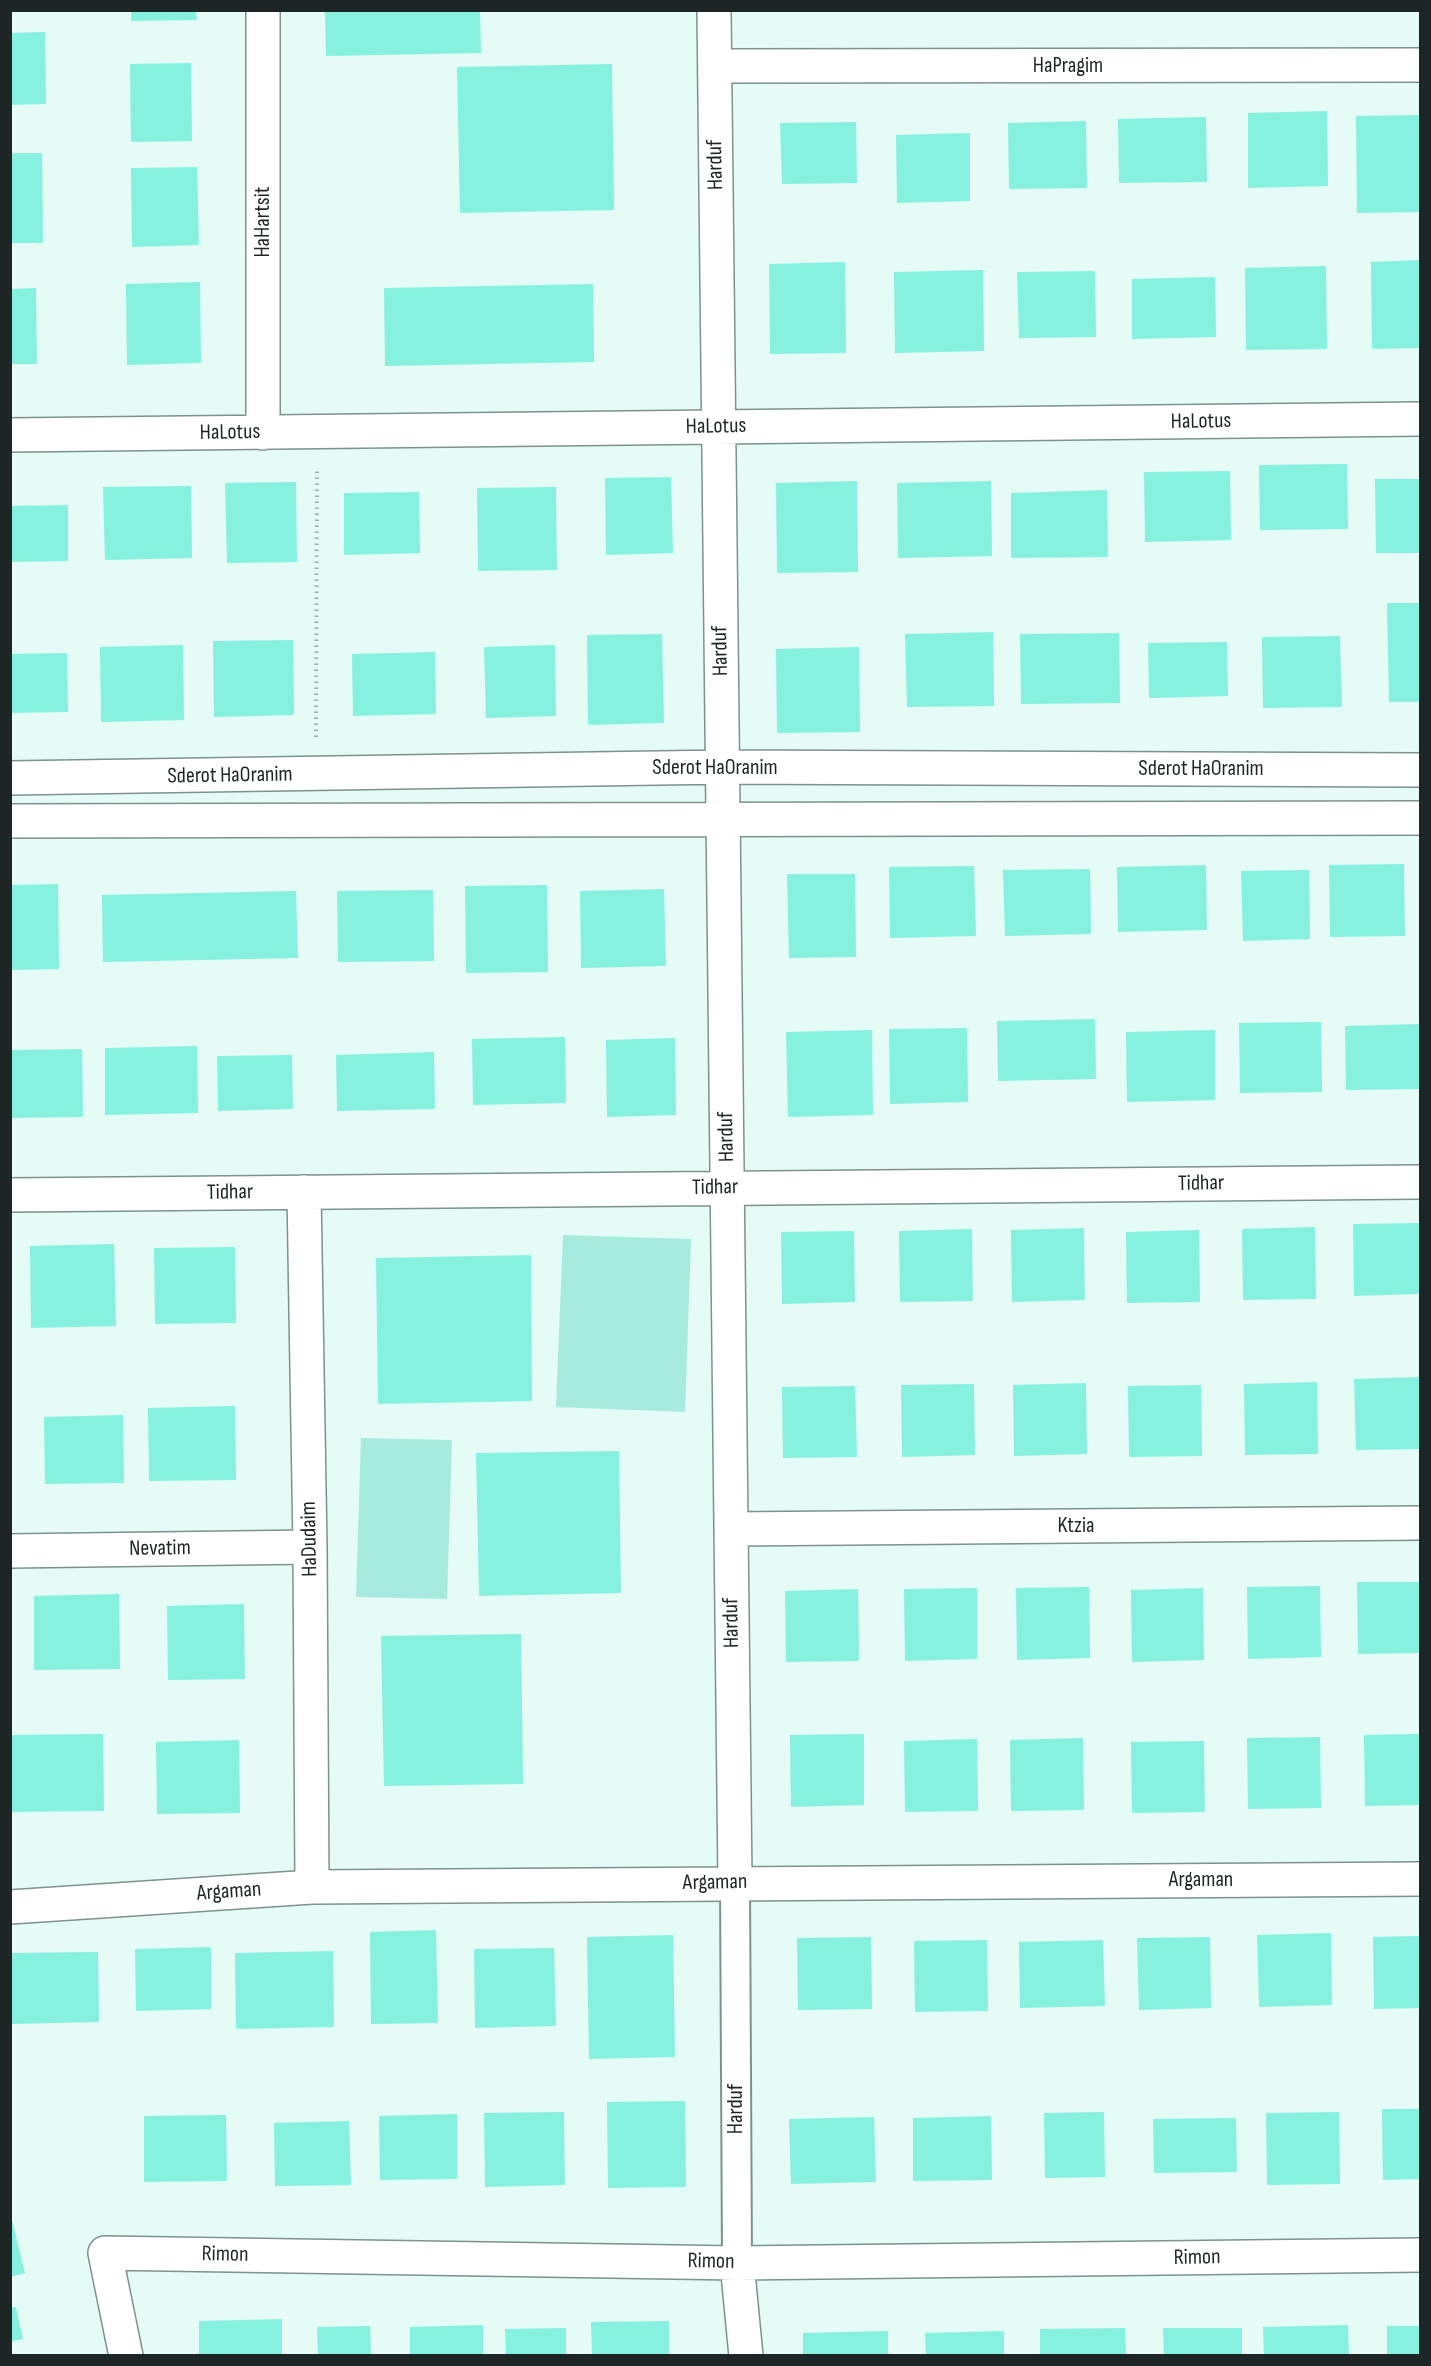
<!DOCTYPE html>
<style>
body{margin:0}
#map{position:relative;width:1431px;height:2366px;overflow:hidden;background:#e4fbf6;font-family:"Sofia Sans Condensed",sans-serif}
canvas{display:block}
.frame{position:absolute;inset:0;border:12px solid #1e2625;pointer-events:none}
</style>
<div id="map">
<canvas width="1431" height="2366"></canvas>
<div class="frame"></div>
</div>
<script>
const ctx = document.querySelector('canvas').getContext('2d');
ctx.lineJoin = 'round';
function paint(path, color) {
  ctx.fillStyle = color;
  ctx.fill(path, 'evenodd');
}
function strokePath(path, color, width, dash) {
  ctx.strokeStyle = color;
  ctx.lineWidth = width;
  ctx.lineCap = dash ? 'butt' : 'round';
  ctx.setLineDash(dash || []);
  ctx.stroke(path);
}
function write(font, color, halo, rows, align = 'center') {
  ctx.font = font + ' "Sofia Sans Condensed",sans-serif';
  ctx.lineWidth = 4.5;
  ctx.setLineDash([]);
  ctx.textBaseline = 'middle';
  ctx.strokeStyle = halo;
  ctx.fillStyle = color;
  for (const [text, x, y, turn = 0] of rows) {
    ctx.save();
    ctx.translate(x, y);
    ctx.rotate((+turn || 0) * Math.PI / 180);
    ctx.textAlign = isNaN(turn) ? turn : align;
    if (halo) ctx.strokeText(text, 0, 0);
    ctx.fillText(text, 0, 0);
    ctx.restore();
  }
}
paint(new Path2D(`
 M563,1235L691,1239L685,1412L556,1407Z
 M361,1438L452,1440L447,1599L356,1597Z`), '#a6ebde');
paint(new Path2D(`
 M131,10H196L197,20L131,21Z
 M325,10H480L481,53L326,56Z
 M45,32L46,104L10,105V33Z
 M191,63L192,141L131,142L130,64Z
 M612,64L614,210L460,213L457,67Z
 M1327,111L1328,186L1248,188V113Z
 M1420,115V212L1357,213L1356,116Z
 M1206,117L1207,182L1119,183L1118,119Z
 M1086,121L1087,188L1009,189L1008,123Z
 M856,122L857,183L782,184L780,123Z
 M970,133V201L897,203L896,135Z
 M10,153H42L43,243H10Z
 M197,167L199,245L132,247L131,168Z
 M1420,260V348L1372,349L1371,262Z
 M845,262L846,353L770,354L769,264Z
 M1326,266L1327,349L1246,350L1245,268Z
 M983,270L984,351L895,353L894,272Z
 M1095,271L1096,337L1019,338L1017,272Z
 M1215,277L1216,337L1132,339V279Z
 M200,282L201,363L127,365L126,284Z
 M593,284L594,362L385,366L384,288Z
 M36,288L37,364H10V289Z
 M1347,464L1348,529L1260,530L1259,465Z
 M1230,471L1231,540L1145,542L1144,472Z
 M671,477L673,553L606,555L605,478Z
 M1375,479H1420V553H1376Z
 M857,481L858,572L777,573L776,483Z
 M991,481L992,556L898,558L897,483Z
 M296,482L297,562L227,563L225,483Z
 M191,486L192,558L105,560L103,487Z
 M556,487L557,570L478,571L477,488Z
 M1107,490L1108,557L1011,558V493Z
 M419,492L420,553L344,555V493Z
 M68,505V561L10,562V506Z
 M1387,603H1420V702H1389Z
 M993,632L994,706L907,707L905,634Z
 M1119,633L1120,703L1021,704L1020,634Z
 M662,634L664,723L588,725L587,635Z
 M1340,636L1342,707L1263,708L1262,637Z
 M293,640L294,715L214,717L213,641Z
 M1227,642L1228,696L1149,698L1148,643Z
 M183,645L184,720L101,722L100,647Z
 M555,645L556,716L486,718L484,647Z
 M859,647L860,732L777,733L776,649Z
 M435,652L436,714L353,716L352,654Z
 M67,653L68,712L10,713V654Z
 M1404,864L1405,936L1330,937L1329,865Z
 M1206,865L1207,930L1118,932L1117,867Z
 M974,866L976,936L890,938L889,867Z
 M1090,869L1091,934L1005,936L1003,870Z
 M1309,870L1310,939L1243,941L1241,871Z
 M787,874H855L856,957L789,958Z
 M58,884L59,969L10,970V885Z
 M547,885L548,972L466,973L465,886Z
 M664,889L666,966L581,968L580,891Z
 M433,890L434,961L338,962L337,891Z
 M296,891L298,958L103,962L102,895Z
 M1095,1019L1096,1079L998,1081L997,1021Z
 M1321,1022L1322,1092L1240,1093L1239,1023Z
 M1420,1024V1089L1346,1090L1345,1026Z
 M967,1028L968,1102L890,1104L889,1029Z
 M872,1030L873,1115L788,1117L786,1032Z
 M1215,1030V1100L1127,1102L1126,1032Z
 M565,1037L566,1103L473,1105L472,1039Z
 M675,1038L676,1115L607,1117L606,1040Z
 M197,1046L198,1113L105,1115V1048Z
 M82,1049L83,1117L10,1118V1050Z
 M434,1052L435,1109L337,1111L336,1055Z
 M292,1055L293,1109L218,1111L217,1056Z
 M1420,1223V1294L1354,1296L1353,1224Z
 M1315,1227L1316,1299L1243,1300L1242,1229Z
 M1084,1228L1085,1300L1012,1302L1011,1230Z
 M972,1229L973,1301L900,1302L899,1231Z
 M1199,1230L1200,1302L1127,1303L1126,1232Z
 M854,1231L855,1302L782,1304L781,1232Z
 M114,1244L116,1326L31,1328L30,1246Z
 M235,1247L236,1323L155,1324L154,1248Z
 M531,1255L532,1401L378,1404L376,1258Z
 M1420,1377V1449L1356,1450L1354,1379Z
 M1317,1382L1318,1454L1245,1455L1244,1384Z
 M1086,1383L1087,1454L1014,1456L1013,1385Z
 M974,1384L975,1455L902,1457L901,1385Z
 M1201,1385L1202,1456L1129,1457L1128,1386Z
 M855,1386L857,1457L783,1458L782,1387Z
 M235,1406L236,1480L149,1481L148,1408Z
 M123,1415L124,1483L45,1484L44,1417Z
 M619,1451L621,1593L479,1596L476,1453Z
 M1357,1582H1420V1653L1358,1654Z
 M1320,1586L1321,1657L1248,1659L1247,1587Z
 M1089,1587L1090,1658L1017,1660L1016,1588Z
 M977,1588V1659L905,1661L904,1589Z
 M1203,1588L1204,1660L1132,1662L1131,1590Z
 M858,1589L859,1661L786,1662L785,1591Z
 M119,1594L120,1669L34,1670V1596Z
 M244,1604L245,1679L168,1680L167,1606Z
 M521,1634L523,1784L384,1786L381,1636Z
 M103,1734L104,1811L10,1812V1735Z
 M864,1734V1805L791,1807L790,1735Z
 M1420,1734V1805L1365,1806L1364,1735Z
 M1320,1737L1321,1808L1248,1809L1247,1738Z
 M1083,1738L1084,1810L1011,1811L1010,1740Z
 M977,1739L978,1811L905,1812L904,1741Z
 M239,1740L240,1813L157,1814L156,1742Z
 M1204,1741L1205,1812L1132,1813L1131,1742Z
 M436,1930L438,2023L371,2024L370,1932Z
 M1331,1933L1332,2005L1259,2007L1257,1935Z
 M673,1935L675,2057L589,2059L587,1937Z
 M1420,1936V2008L1374,2009L1373,1937Z
 M871,1937L872,2009L798,2010L797,1938Z
 M1210,1937L1211,2008L1139,2010L1137,1938Z
 M987,1940L988,2011L915,2012L914,1941Z
 M1103,1940L1105,2006L1020,2008L1019,1942Z
 M211,1947V2009L136,2011L135,1949Z
 M554,1948L556,2026L475,2028L474,1949Z
 M333,1951L334,2027L236,2029L235,1953Z
 M98,1952L99,2022L12,2024L11,1953Z
 M685,2101L686,2187L608,2188L607,2102Z
 M1382,2109H1420V2179L1383,2180Z
 M564,2112L565,2185L485,2187L484,2113Z
 M1104,2112L1105,2177L1045,2178L1044,2113Z
 M1339,2112L1340,2184L1267,2185L1266,2113Z
 M457,2114V2179L380,2180L379,2116Z
 M226,2115L227,2181L144,2182V2116Z
 M991,2116L992,2180L913,2181V2118Z
 M874,2117L876,2182L791,2184L789,2119Z
 M1236,2118L1237,2172L1154,2173L1153,2119Z
 M349,2121L351,2185L275,2186L274,2123Z
 M12,2220L25,2273L10,2277V2221Z
 M16,2307L23,2339L10,2342V2308Z
 M282,2319V2356H199V2321Z
 M669,2321V2356H592L591,2322Z
 M483,2325V2356H410V2327Z
 M1348,2325L1349,2356H1264L1263,2327Z
 M370,2326L371,2356H318L317,2327Z
 M1387,2326H1420V2356H1387Z
 M566,2328V2356H506L505,2329Z
 M1125,2328L1126,2356H1040V2329Z
 M1163,2328H1242V2356H1164Z
 M888,2331V2356H803V2333Z
 M1004,2331V2356H926L925,2333Z`), '#86f1de');
const pedestrian = new Path2D(`
 M735,1882L737,2263`);
const minor = new Path2D(`
 M263,10V433
 M714,10L735,1882
 M715,66L1420,65
 M10,435L1420,419
 M10,778L723,767L1420,770
 M10,821L1420,818
 M304,1192L310,1547L312,1887
 M10,1195L1420,1182
 M731,1529L1420,1523
 M10,1551L310,1547
 M10,1907L312,1887L1420,1879
 M737,2263L746,2356
 M126,2356L105,2253L737,2263L1420,2255`);
strokePath(pedestrian, '#7d928e', 32);
strokePath(minor, '#7d928e', 36);
strokePath(new Path2D(`
 M316,737L317,469`), '#9daeab', 4, [1.5, 4.5]);
strokePath(pedestrian, '#fff', 28);
strokePath(minor, '#fff', 33);
write('22px', '#1e2625', '#fff', [
 ["HaPragim",1068,66],
 ["Harduf",716,165,-91],
 ["HaHartsit",263,222,-90],
 ["HaLotus",1201,422,-1],
 ["HaLotus",716,427,-1],
 ["HaLotus",230,433,-1],
 ["Harduf",721,651,-91],
 ["Sderot HaOranim",715,768],
 ["Sderot HaOranim",1201,769],
 ["Sderot HaOranim",230,776,-1],
 ["Harduf",727,1137,-91],
 ["Tidhar",1201,1184,-1],
 ["Tidhar",715,1188,-1],
 ["Tidhar",230,1193,-1],
 ["Ktzia",1076,1526],
 ["HaDudaim",310,1539,-91],
 ["Nevatim",160,1549,-1],
 ["Harduf",732,1623,-91],
 ["Argaman",1201,1880],
 ["Argaman",715,1883,-1],
 ["Argaman",229,1892,-4],
 ["Harduf",736,2109,-90],
 ["Rimon",225,2255,1],
 ["Rimon",1197,2258,-1],
 ["Rimon",711,2262,1]
]);
</script>
